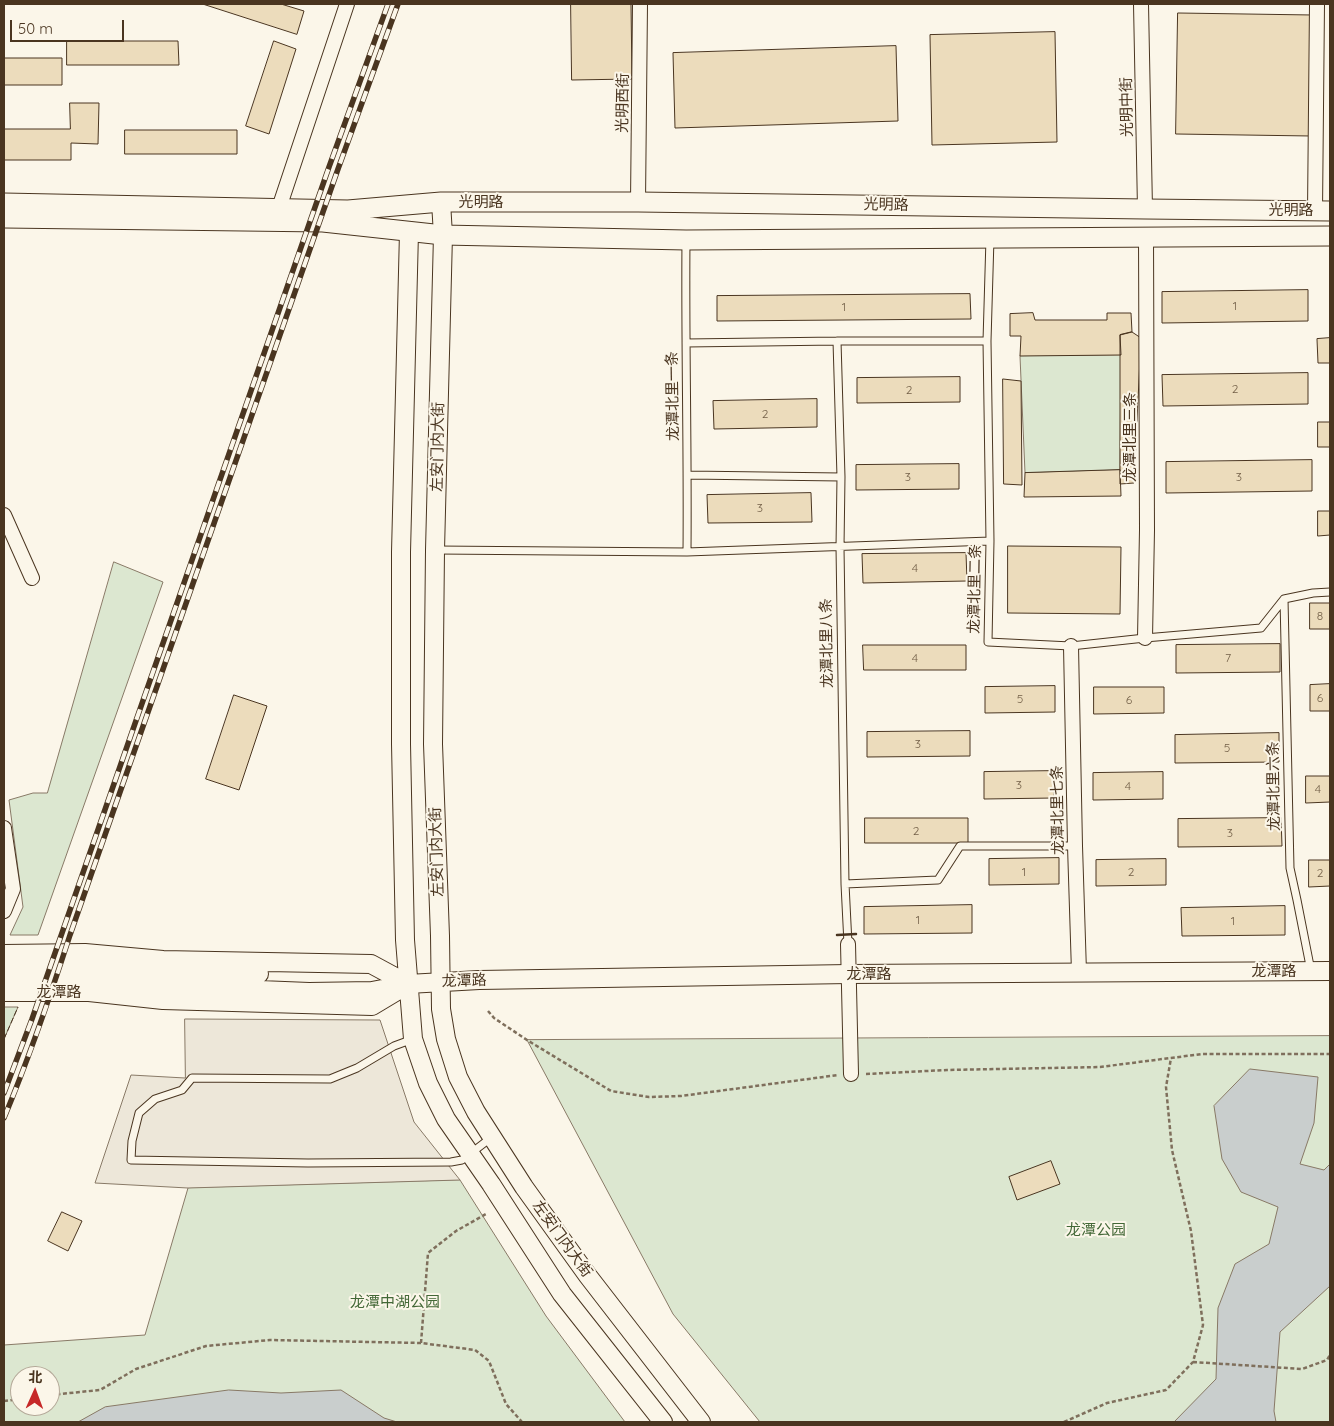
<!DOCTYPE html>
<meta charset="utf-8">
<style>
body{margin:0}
#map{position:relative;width:1334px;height:1426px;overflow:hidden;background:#fbf6e9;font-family:Quicksand,"Noto Sans SC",sans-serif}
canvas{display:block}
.frame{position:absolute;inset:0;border:5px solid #4a3520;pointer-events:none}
.north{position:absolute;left:10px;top:1366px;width:50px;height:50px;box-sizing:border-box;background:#fbf6e9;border:1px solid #b4a999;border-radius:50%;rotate:2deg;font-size:14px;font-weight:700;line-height:20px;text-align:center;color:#4a3520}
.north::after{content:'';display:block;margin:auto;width:18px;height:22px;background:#c62828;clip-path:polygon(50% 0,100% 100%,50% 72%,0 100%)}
.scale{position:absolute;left:10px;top:20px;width:114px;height:22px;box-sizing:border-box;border:2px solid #4a3520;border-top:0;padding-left:6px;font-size:15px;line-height:18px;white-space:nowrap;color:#4a3520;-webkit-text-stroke:4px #fbf6e9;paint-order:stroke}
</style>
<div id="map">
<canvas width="1334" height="1426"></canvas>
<div class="frame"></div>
<div class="north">北</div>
<div class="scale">50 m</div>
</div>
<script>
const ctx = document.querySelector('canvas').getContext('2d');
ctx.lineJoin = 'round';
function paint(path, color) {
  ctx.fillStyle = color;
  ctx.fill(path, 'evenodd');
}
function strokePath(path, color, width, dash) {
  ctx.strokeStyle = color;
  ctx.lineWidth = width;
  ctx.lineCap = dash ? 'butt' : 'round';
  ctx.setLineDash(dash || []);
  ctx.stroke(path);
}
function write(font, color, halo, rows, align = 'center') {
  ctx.font = font + ' Quicksand,"Noto Sans SC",sans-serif';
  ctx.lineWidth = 4;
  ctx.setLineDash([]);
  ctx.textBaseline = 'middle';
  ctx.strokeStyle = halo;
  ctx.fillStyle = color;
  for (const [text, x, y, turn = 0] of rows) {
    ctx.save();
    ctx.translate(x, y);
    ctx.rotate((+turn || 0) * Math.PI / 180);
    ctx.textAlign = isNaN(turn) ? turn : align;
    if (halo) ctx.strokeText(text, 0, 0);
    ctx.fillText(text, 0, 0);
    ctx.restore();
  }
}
const green = new Path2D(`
 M1121,355L1120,470L1025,473L1020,356Z
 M114,562L163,582L38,935H10L23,907L9,800L33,793H47Z
 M4,1007H18L4,1039Z
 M1330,1036V1422H760L673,1314L527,1040Z
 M460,1180L546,1316L625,1422H4V1345L145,1335L188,1188ZM20,1376H50V1406H20Z`);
paint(green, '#dce7d0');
strokePath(green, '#887966', 1);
const parking = new Path2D(`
 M185,1019L380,1020L414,1122L460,1180L188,1188L95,1183L131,1075L185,1078Z`);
paint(parking, '#ede7d9');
strokePath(parking, '#887966', 1);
const water = new Path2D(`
 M1250,1069L1318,1077L1314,1123L1300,1164L1324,1170L1330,1164V1286L1280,1332L1274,1411L1276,1422H1174L1216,1379L1218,1308L1235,1264L1269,1244L1278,1207L1241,1192L1222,1159L1214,1106Z
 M229,1390L281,1393L341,1390L384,1418L397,1422H78L105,1407Z`);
paint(water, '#c9cecd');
strokePath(water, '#887966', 1);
const building = new Path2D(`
 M203,4H281L304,11L297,34Z
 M571,4H631L632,79L572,80Z
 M1178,13L1313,15L1311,136L1176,134Z
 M1055,32L1057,142L932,145L930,35Z
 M67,41H178L179,65H67Z
 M274,41L296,49L269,134L246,126Z
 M896,46L898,121L675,128L673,53Z
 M4,58H62V85H4Z
 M70,103H99L98,144L71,143V160H4V129H70Z
 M125,130H237V154H125Z
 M1308,290V321L1162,323V292Z
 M970,294L971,319L717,321V296Z
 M1033,313L1035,320H1107V313H1131L1132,332L1120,335L1121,355L1020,356L1021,336H1010V314Z
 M1132,332L1141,338L1134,483L1120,484V335Z
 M1330,338V363H1318L1317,339Z
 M1308,373V404L1163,406L1162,375Z
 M960,377V402L857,403V378Z
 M1003,379L1021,381L1022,485L1004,484Z
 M817,399V427L714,429L713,401Z
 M1318,422H1330V447H1318Z
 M1312,460V491L1166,493V462Z
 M959,464V489L856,490V465Z
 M1120,470L1121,496L1024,497L1025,473Z
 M811,493L812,522L708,523L707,495Z
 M1318,511H1330V535L1318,536Z
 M1008,546L1121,547L1120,614L1008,613Z
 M966,553L967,581L863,583L862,554Z
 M1310,603H1330V629H1310Z
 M1280,644V672L1176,673V645Z
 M863,645H966V670H864Z
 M1330,684V711H1310V685Z
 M1055,686V712L985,713V687Z
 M1094,687H1164V713L1094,714Z
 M234,695L267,706L239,790L206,779Z
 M970,731V756L867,757V732Z
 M1279,733V762L1175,763V735Z
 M1054,771V798L984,799V772Z
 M1163,772V799L1093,800V773Z
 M1306,776H1330V802L1306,803Z
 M865,818H968V843H865Z
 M1281,818L1282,846L1178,847V819Z
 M1059,858V884L989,885V859Z
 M1166,859V885L1096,886V860Z
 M1309,860H1330V886L1309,887Z
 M972,905V933L864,934V907Z
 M1285,906V935L1182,936L1181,908Z
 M1051,1161L1060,1184L1017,1200L1009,1177Z
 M62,1212L82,1221L68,1251L48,1241Z`);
paint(building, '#ecdcbc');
strokePath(building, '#4a3520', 1);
const service = new Path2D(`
 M990,238L987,341L990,541L988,642L1071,646L1145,638L1261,628L1284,599L1313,593L1330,592
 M686,240C685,344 688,448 687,552
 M837,341L841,477L840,547L845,884L848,944
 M686,343L837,341H987
 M688,475L841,477
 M436,550L687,552L990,541
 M1284,599L1290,868L1297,900L1311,971
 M845,884L938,880L960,846H1075
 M413,1039L394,1046L357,1068L330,1079L192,1078L182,1090L155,1099L139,1113L132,1141L131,1160L308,1163L451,1162L462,1160L492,1137`);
const minor = new Path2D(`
 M1141,4L1145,209
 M638,202L640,4
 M279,208L347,4
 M1315,211L1317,4
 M4,515L32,578
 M1145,638L1147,530L1146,236
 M1071,646L1075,846L1079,972
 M4,828L13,889L4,911
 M848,944L851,1074`);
const tertiary = new Path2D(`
 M441,202L443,235L435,550L433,744L440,936L441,1009L446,1039L458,1077L476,1112L524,1187L588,1276L701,1422
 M409,232L401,552V744L405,940L413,1039L428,1083L446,1119L491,1184L562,1294L663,1422
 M4,954L85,953L163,960L371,964L408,984
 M4,966L93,968L163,974H259
 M4,978L90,980L161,986L309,992L372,991L408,984L479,980L849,974L1330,971
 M4,992H89L163,1000L372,1006L397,991`);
const secondary = new Path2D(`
 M4,203L348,210L441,202H638L1145,209L1330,211
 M4,218L323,222L443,235L686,240L1330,236`);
strokePath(service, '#4a3520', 9);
strokePath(minor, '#4a3520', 16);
strokePath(tertiary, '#4a3520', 20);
strokePath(secondary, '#4a3520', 21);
strokePath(new Path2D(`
 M488,1011L494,1018L527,1040L611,1091L649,1097L681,1096L838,1075
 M866,1074L947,1070L1100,1067L1202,1054H1330
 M421,1343L428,1253L456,1231L486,1214
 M1193,1362L1302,1369L1327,1360L1330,1355
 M50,1395L100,1390L136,1369L206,1346L270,1340L421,1343L475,1350L489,1361L506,1404L522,1422
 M4,1401L20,1399
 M1064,1422L1107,1403L1166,1390L1193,1362L1203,1325L1191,1231L1172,1150L1166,1087L1171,1058`), '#7f6f5c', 2.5, [4, 2.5]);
strokePath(service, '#fbf6e9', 7);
strokePath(minor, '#fbf6e9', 14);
strokePath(tertiary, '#fbf6e9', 18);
strokePath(secondary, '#fbf6e9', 19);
const rail = new Path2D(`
 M4,1093L32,1019L329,167L388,4
 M4,1118C29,1058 50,997 70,935L338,169L398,4`);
strokePath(rail, '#4a3520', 5.5);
strokePath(rail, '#fbf6e9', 4, [11]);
strokePath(new Path2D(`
 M4,1039L18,1007`), '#4a3520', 1, [6, 2.5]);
strokePath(new Path2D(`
 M837,935L856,934`), '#4a3520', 2.5);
write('12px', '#725f47', null, [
 ["1",1235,306],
 ["1",844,307],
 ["2",1235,389],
 ["2",909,390],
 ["2",765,414],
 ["3",908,477],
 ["3",1239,477],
 ["3",760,508],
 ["4",915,568],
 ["8",1320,616],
 ["4",915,658],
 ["7",1228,658],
 ["6",1320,698],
 ["5",1020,699],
 ["6",1129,700],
 ["3",918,744],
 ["5",1227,748],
 ["3",1019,785],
 ["4",1128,786],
 ["4",1318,789],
 ["2",916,831],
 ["3",1230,833],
 ["1",1024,872],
 ["2",1131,872],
 ["2",1320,873],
 ["1",918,920],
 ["1",1233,921]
]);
write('15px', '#4a3520', '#fbf6e9', [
 ["光明西街",623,103,-89],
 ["光明中街",1127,107,-91],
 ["光明路",481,202],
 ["光明路",886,205,1],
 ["光明路",1291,210],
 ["龙潭北里一条",673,396,-91],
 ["龙潭北里三条",1130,437,-90],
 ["左安门内大街",438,447,-89],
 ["龙潭北里二条",975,589,-89],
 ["龙潭北里八条",827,643,-91],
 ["龙潭北里六条",1274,786,-91],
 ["龙潭北里七条",1058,810,-91],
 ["左安门内大街",437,852,-92],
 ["龙潭路",1274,971],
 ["龙潭路",869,974],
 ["龙潭路",464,981,-2],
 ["龙潭路",59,992],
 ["左安门内大街",562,1239,54]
]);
write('15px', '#436837', '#fbf6e9', [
 ["龙潭公园",1096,1230],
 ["龙潭中湖公园",395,1302]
]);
</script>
